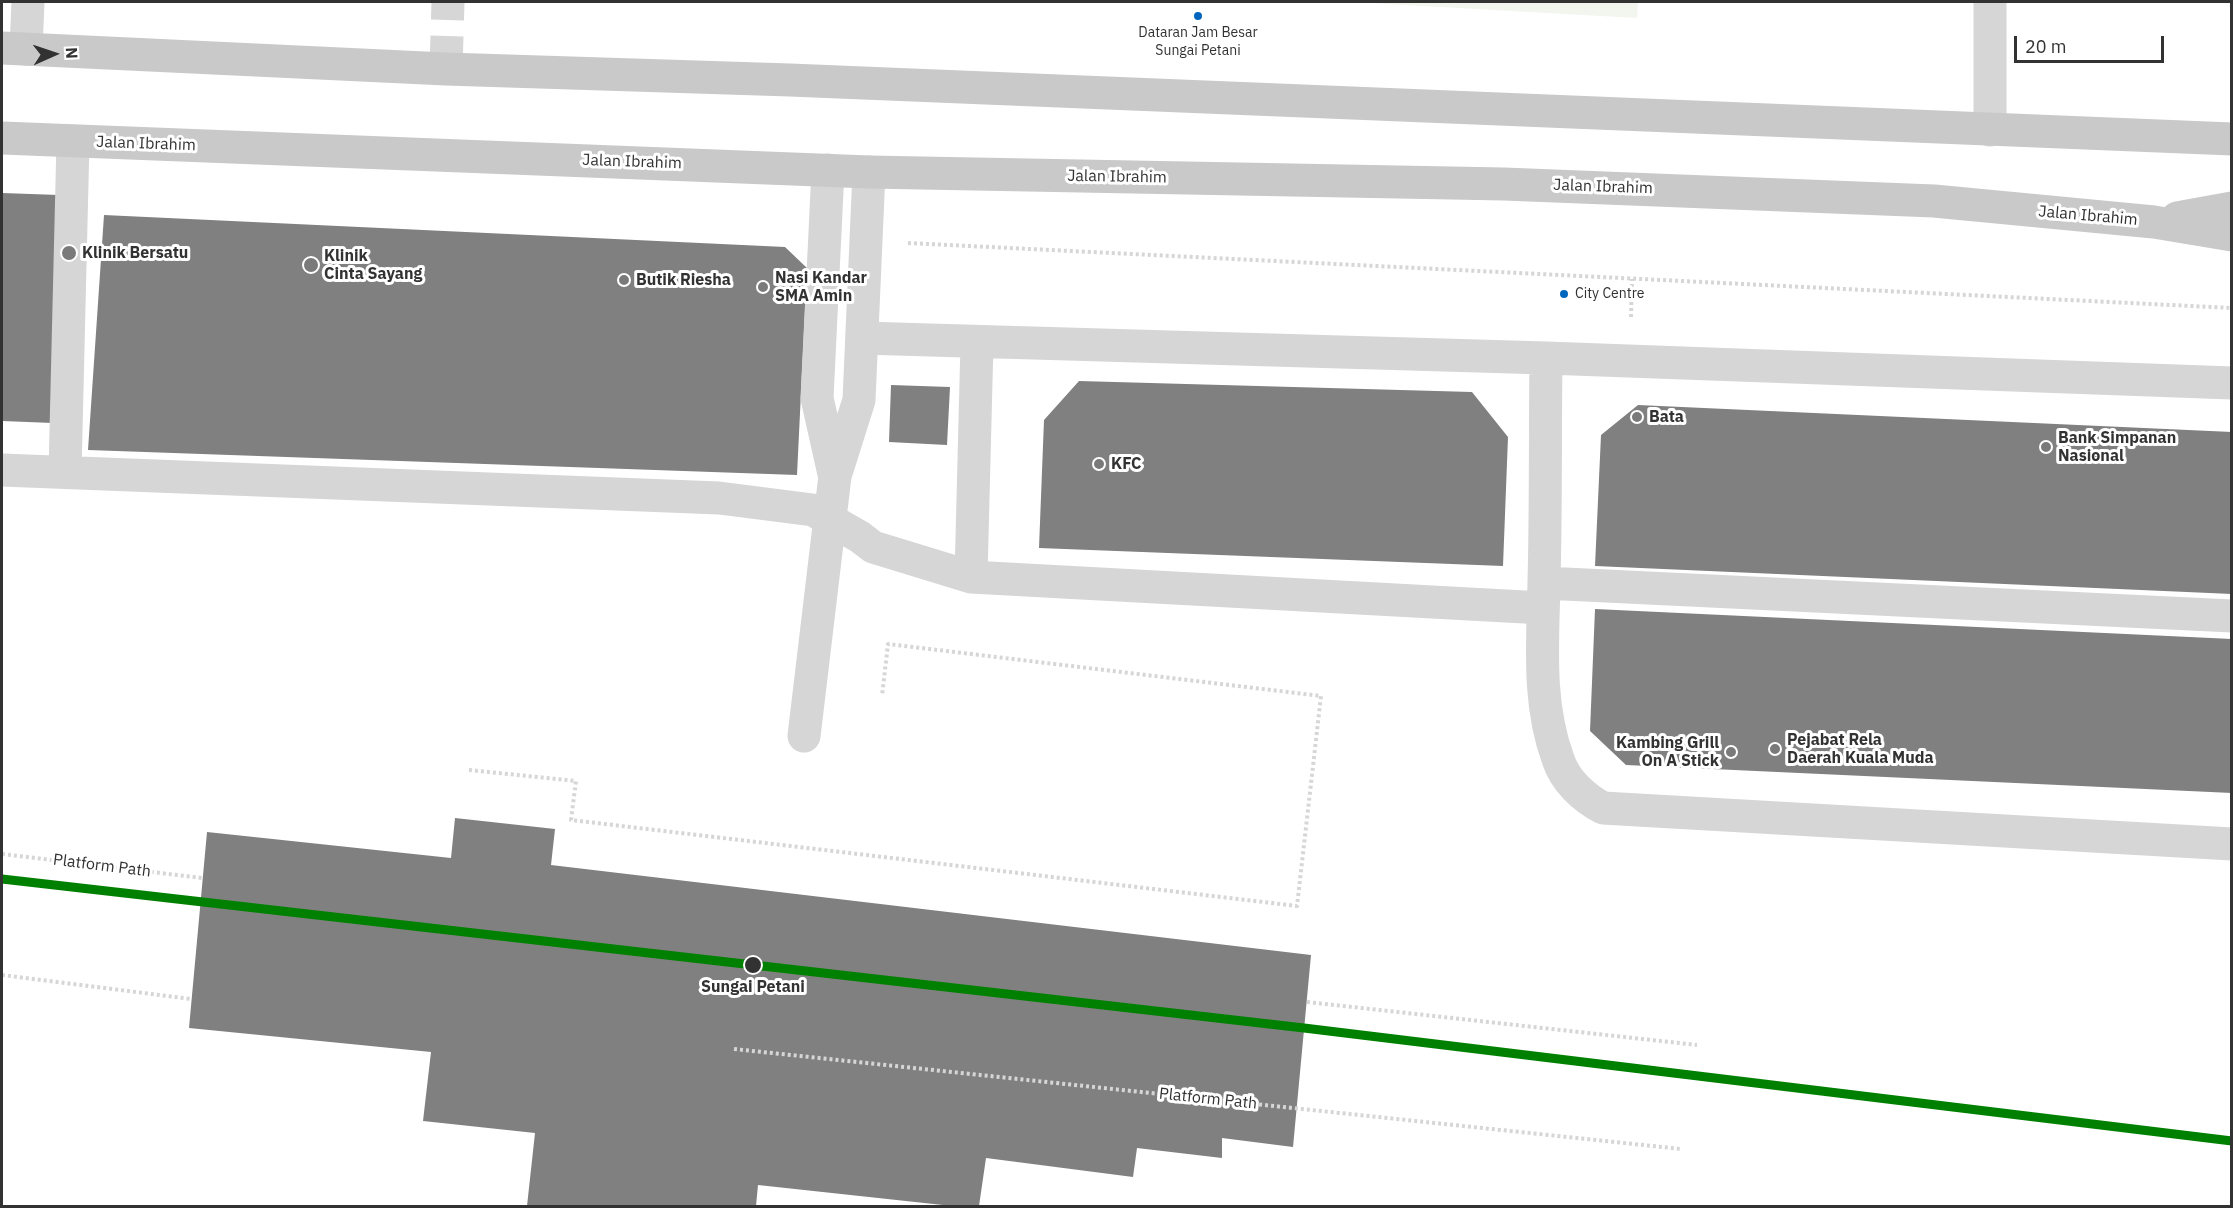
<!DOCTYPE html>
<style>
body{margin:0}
#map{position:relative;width:2233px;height:1208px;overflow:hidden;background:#fff;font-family:"IBM Plex Sans",sans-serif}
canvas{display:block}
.frame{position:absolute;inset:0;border:3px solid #323232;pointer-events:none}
.north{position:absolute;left:24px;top:24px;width:60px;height:60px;-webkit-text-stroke:4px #fff;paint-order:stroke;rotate:87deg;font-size:16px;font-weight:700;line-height:24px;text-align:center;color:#323232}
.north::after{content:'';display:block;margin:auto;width:21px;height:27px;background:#323232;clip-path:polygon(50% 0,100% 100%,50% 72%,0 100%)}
.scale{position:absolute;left:2014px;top:36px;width:150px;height:27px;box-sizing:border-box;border:3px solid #323232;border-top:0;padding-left:8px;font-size:18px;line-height:21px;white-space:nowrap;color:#323232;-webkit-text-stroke:4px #fff;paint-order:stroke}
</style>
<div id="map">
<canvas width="2233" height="1208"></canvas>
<div class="frame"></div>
<div class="north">N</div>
<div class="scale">20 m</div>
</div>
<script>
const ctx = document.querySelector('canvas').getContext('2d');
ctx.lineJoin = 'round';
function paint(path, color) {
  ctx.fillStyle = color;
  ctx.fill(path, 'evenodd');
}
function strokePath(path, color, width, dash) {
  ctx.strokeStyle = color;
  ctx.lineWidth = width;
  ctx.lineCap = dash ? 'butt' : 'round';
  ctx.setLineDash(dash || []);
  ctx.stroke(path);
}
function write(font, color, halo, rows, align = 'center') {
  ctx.font = font + ' "IBM Plex Sans",sans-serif';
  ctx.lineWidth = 6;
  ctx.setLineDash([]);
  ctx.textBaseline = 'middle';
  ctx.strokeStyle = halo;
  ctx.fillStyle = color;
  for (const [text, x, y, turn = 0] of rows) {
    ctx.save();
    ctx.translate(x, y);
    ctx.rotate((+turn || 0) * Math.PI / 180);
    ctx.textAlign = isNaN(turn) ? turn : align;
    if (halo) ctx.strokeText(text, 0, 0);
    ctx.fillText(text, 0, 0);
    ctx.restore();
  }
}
paint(new Path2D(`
 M1352,2H1638L1637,18Z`), '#f2f6ee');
paint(new Path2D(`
 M2,193L59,195L53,423L2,421Z
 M104,215L785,247L807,268L797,475L88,450Z
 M1079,381L1472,392L1508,437L1503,566L1039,548L1044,420Z
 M891,385L950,387L947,445L889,442Z
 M1638,405L2232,432V594L1595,566L1601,435Z
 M1595,609L2232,639V793L1626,765L1590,731Z
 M455,818L555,829L551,865L1311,955L1293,1147L1222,1138V1158L1137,1148L1133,1177L986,1158L979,1206H952L758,1185L756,1206H527L535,1133L423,1121L431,1052L189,1028L207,832L451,858Z`), '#808080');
strokePath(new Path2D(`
 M446,69L448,2`), '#d6d6d6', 33, [33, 16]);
strokePath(new Path2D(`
 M908,243L2232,308
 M1631,317L1632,279
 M469,770L576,781L571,820L1297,906L1321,696L888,644L882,696
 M2,854L202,878
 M2,975L191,999
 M1307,1002L1697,1045
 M734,1049L1681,1149`), '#d6d6d6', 4, [3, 3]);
strokePath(new Path2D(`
 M26,49L28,2
 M1990,130V2
 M828,170L817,398L834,474
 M862,338L1546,358L2232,383
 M1546,358C1545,433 1546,507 1544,582C1543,641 1537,702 1558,759C1565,781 1584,798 1603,808L2232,844
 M2,470L719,498L813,510L860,537L873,547L971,577L1543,608
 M65,472L73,141
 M971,577L977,343
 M1544,583L2232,616
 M804,736L835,476L859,400L869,172`), '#d6d6d6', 33);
strokePath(new Path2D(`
 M2,48L446,69L790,80L2232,139
 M2,138L869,172L1504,184L1934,201L2154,222L2232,235
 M2177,218L2232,208`), '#c9c9c9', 33);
strokePath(new Path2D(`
 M2,879L1304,1028L2232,1141`), '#008000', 9);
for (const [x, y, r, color] of [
 [1198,16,5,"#0065bd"],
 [69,253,8,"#7a7a7a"],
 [311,265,8,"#7a7a7a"],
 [624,280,6,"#7a7a7a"],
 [763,287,6,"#7a7a7a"],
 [1564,294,5,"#0065bd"],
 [1637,417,6,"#7a7a7a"],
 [2046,447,6,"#7a7a7a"],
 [1099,464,6,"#7a7a7a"],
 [1775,749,6,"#7a7a7a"],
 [1731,752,6,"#7a7a7a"],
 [753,965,9,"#323232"]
]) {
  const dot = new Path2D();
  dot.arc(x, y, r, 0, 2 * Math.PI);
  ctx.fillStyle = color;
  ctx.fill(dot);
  strokePath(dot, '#fff', 2);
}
write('14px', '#323232', '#fff', [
 ["Dataran Jam Besar",1198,33],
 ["Sungai Petani",1198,51],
 ["City Centre",1575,294,"left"]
]);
write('16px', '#323232', '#fff', [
 ["Jalan Ibrahim",146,144,2],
 ["Jalan Ibrahim",632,162,2],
 ["Jalan Ibrahim",1117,177,1],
 ["Jalan Ibrahim",1603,187,2],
 ["Jalan Ibrahim",2088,216,5],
 ["Platform Path",102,866,7],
 ["Platform Path",1208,1099,6]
]);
write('bold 16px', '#323232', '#fff', [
 ["Klinik Bersatu",82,253],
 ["Klinik",324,256],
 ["Cinta Sayang",324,274],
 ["Nasi Kandar",775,278],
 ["SMA Amin",775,296],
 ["Butik Riesha",636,280],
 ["Bata",1649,417],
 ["Bank Simpanan",2058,438],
 ["Nasional",2058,456],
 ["KFC",1111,464],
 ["Pejabat Rela",1787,740],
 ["Daerah Kuala Muda",1787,758],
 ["Kambing Grill",1719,743,"right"],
 ["On A Stick",1719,761,"right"]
], 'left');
write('bold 16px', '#323232', '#fff', [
 ["Sungai Petani",753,987]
]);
</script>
